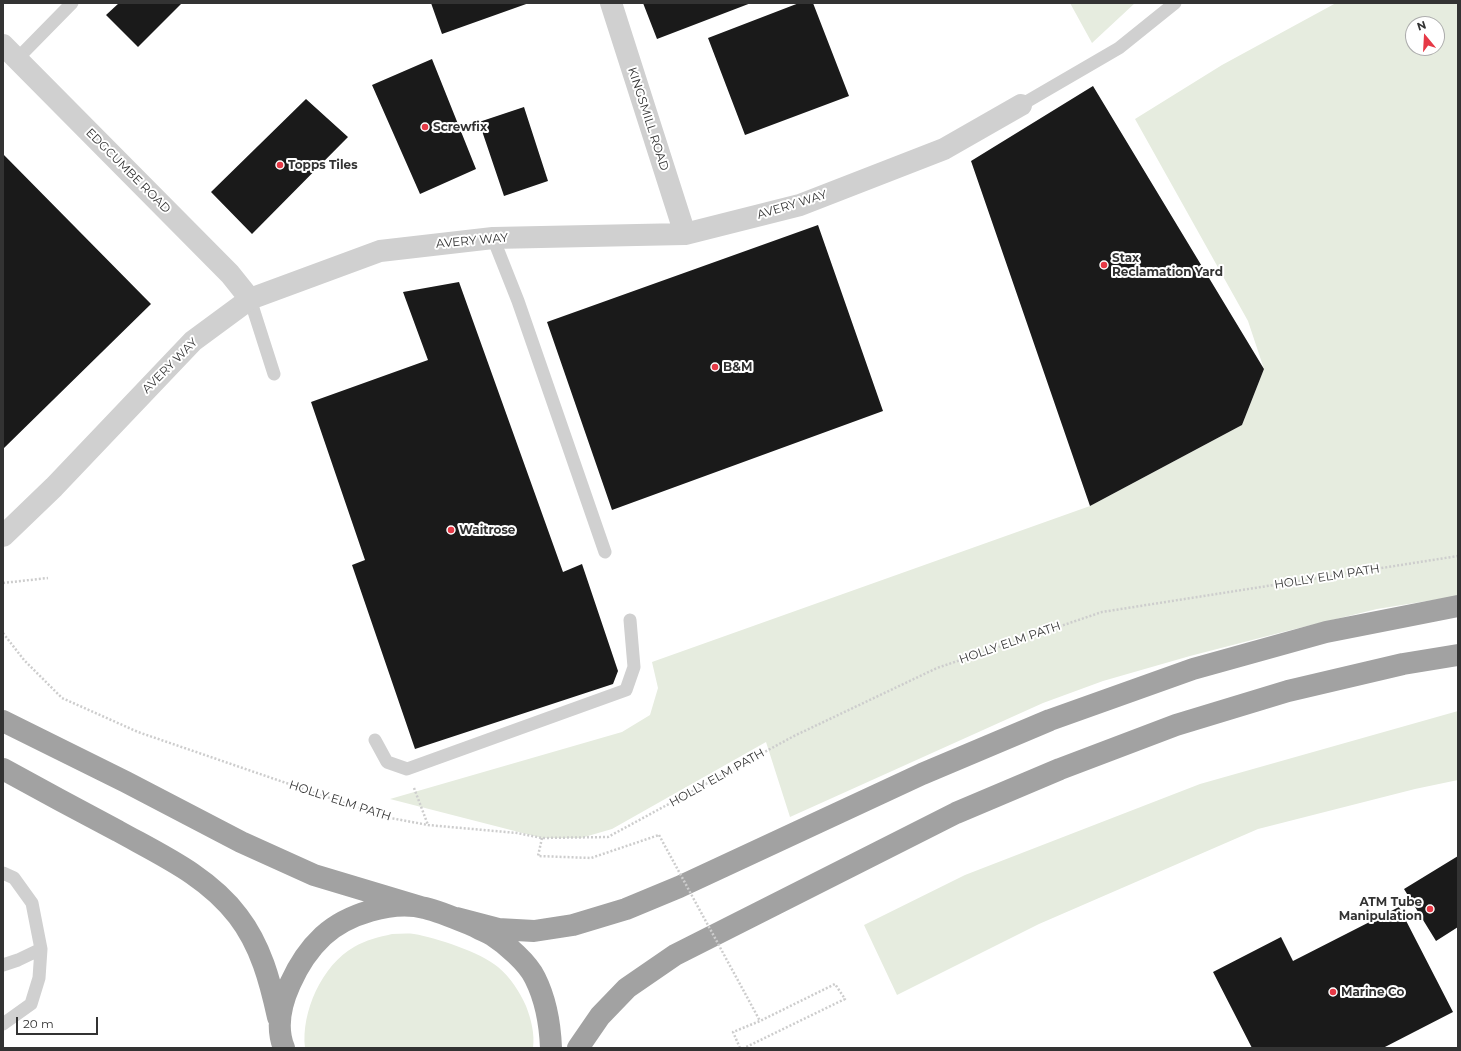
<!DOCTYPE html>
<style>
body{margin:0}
#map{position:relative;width:1461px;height:1051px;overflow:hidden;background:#fff;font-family:Montserrat,sans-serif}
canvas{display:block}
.frame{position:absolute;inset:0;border:4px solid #333;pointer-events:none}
.north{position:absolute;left:1405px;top:16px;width:40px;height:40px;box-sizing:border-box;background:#fff;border:1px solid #adadad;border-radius:50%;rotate:342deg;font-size:11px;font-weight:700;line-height:16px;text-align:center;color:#333}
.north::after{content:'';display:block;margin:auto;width:14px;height:18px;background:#e63946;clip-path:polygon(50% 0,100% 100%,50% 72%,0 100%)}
.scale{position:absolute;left:16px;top:1017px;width:82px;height:18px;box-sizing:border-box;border:2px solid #333;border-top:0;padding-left:5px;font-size:12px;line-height:14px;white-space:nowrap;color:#333;-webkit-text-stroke:3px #fff;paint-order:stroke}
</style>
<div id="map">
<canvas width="1461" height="1051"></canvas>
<div class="frame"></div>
<div class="north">N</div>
<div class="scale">20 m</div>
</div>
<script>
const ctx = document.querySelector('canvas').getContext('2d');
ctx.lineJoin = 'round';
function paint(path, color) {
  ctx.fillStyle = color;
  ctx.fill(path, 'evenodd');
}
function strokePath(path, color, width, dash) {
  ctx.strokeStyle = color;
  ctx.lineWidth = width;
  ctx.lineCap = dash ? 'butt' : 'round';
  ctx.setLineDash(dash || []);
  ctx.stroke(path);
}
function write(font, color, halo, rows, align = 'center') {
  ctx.font = font + ' Montserrat,sans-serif';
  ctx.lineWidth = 4;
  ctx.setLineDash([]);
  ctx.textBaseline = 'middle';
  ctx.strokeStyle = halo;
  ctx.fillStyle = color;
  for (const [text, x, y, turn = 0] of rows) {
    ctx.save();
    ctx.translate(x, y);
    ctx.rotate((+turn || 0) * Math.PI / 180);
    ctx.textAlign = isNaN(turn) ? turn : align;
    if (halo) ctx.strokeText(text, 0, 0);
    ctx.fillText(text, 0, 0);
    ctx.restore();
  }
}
paint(new Path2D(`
 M1070,3H1135L1092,43Z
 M1336,3H1458V596L1377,609L1287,631L1190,656L1103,681L1043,703L790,817L766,742L612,829L581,838H542L390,799L622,732L650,715L658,688L652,662L1090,506L1242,425L1264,369L1248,321L1135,119L1222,65ZM1413,24H1437V48H1413Z
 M1458,711V780L1415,789L1258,829L1039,924L897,995L864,925L965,875L1200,784Z
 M392,934C399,934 407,933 414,934C437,938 480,952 498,967C510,977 520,992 526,1006C531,1019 535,1034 533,1048H305C301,1012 322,965 354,947C366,940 379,937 392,934Z`), '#e6ecdf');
paint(new Path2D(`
 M119,3H182L138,47L106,15Z
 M431,3H529L442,34Z
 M643,3H751L657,39Z
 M799,3H813L849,96L745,135L708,38Z
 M432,59L476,169L420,194L372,85Z
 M1093,86L1264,369L1242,425L1090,506L971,161Z
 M306,99L348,137L252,234L211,192Z
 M524,107L548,181L504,196L479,122Z
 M3,154L151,304L3,449Z
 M818,225L883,411L612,510L547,322Z
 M459,282L563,572L582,564L618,671L613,684L415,749L352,565L365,560L311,402L428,360L403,292Z
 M1458,856V927L1436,941L1404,889Z
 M1399,907L1453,1012L1383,1048H1252L1213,972L1281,937L1293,961Z`), '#1a1a1a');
strokePath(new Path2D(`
 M3,583L48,578
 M3,633L24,660L62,698L138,732L385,817L428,825L517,833L542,838L608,837L794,736L937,668L1102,612L1458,556
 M414,788L428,825
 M542,838L538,856L591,858L659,835
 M740,1048L733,1032L760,1021L835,984L845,999L744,1048`), '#cdcdcd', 2.5, [2, 2]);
strokePath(new Path2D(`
 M17,59L72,3
 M1021,105L1119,48L1175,3
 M493,238L518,301L605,552
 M250,299L274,374
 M375,740L387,762L407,769L626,690L634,667L630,620
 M3,873L14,878L32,903L41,949L39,978L31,1004L3,1024
 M3,965L18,960L41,949`), '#d0d0d0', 13);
strokePath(new Path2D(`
 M611,3L685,234
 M3,45L230,274L250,299
 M3,536L54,487L193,341L250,299L380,251L493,238L685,234L800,205L944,149L1021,105`), '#d0d0d0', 22);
strokePath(new Path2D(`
 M3,721L126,782L241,842L314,875L424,908
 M3,769C41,790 80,811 118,831C161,855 208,876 238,916C261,946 270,981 278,1017
 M456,918L498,929L534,931L573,925L626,909L679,887L922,774L1050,720L1193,669L1326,632L1458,606
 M284,1048C275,1026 281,1004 290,984C298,966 309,949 323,936C347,914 392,900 425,908C442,912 459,920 476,927C481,930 487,932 492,935C506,944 528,963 535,978C546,1000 550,1023 551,1048
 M578,1048L600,1016L627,988L675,955L956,813L1060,769L1176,725L1288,691L1403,664L1458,655`), '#a2a2a2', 22);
strokePath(new Path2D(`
 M659,835L760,1021`), '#cdcdcd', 2.5, [2, 2]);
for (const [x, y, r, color] of [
 [425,127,4,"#e63946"],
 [280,165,4,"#e63946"],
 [1104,265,4,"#e63946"],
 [715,367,4,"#e63946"],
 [451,530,4,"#e63946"],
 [1430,909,4,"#e63946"],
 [1333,992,4,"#e63946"]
]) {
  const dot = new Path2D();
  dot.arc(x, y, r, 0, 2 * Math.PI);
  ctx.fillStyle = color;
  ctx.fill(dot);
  strokePath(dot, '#fff', 1.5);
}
write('12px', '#333', '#fff', [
 ["KINGSMILL ROAD",648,119,72],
 ["EDGCUMBE ROAD",128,171,45],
 ["AVERY WAY",792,205,-17],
 ["AVERY WAY",472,241,-5],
 ["AVERY WAY",170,366,-45],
 ["HOLLY ELM PATH",1327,577,-9],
 ["HOLLY ELM PATH",1010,643,-19],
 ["HOLLY ELM PATH",717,778,-29],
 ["HOLLY ELM PATH",340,801,18]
]);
write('bold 12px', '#333', '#fff', [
 ["Screwfix",433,127],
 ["Topps Tiles",288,165],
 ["Stax",1112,258],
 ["Reclamation Yard",1112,272],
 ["B&M",723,367],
 ["Waitrose",459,530],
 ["ATM Tube",1422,902,"right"],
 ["Manipulation",1422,916,"right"],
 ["Marine Co",1341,992]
], 'left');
</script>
